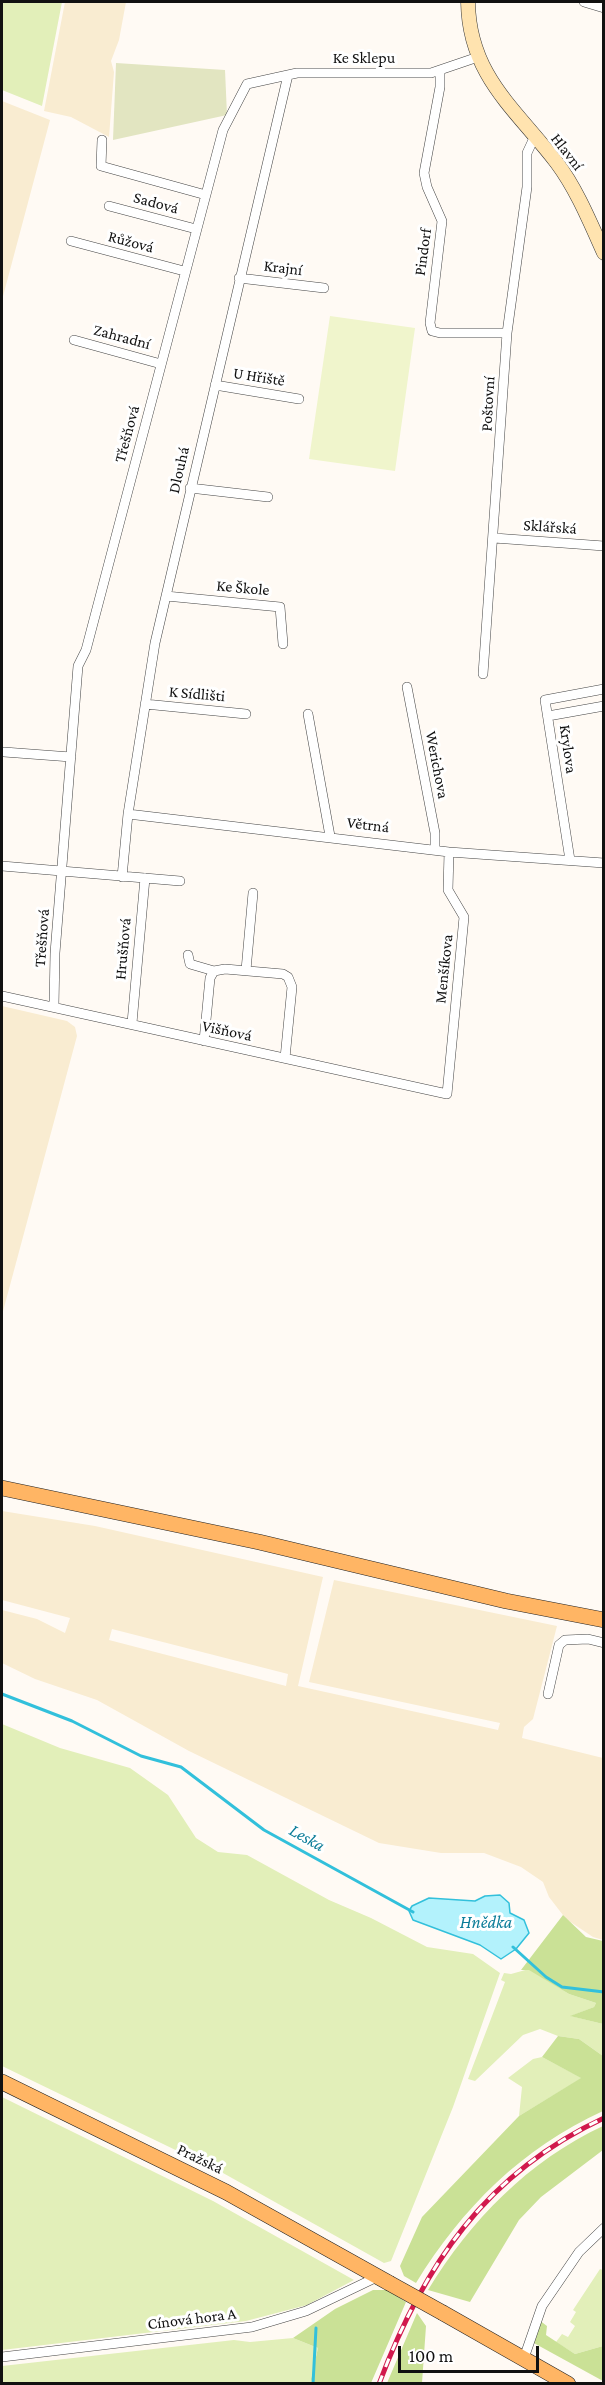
<!DOCTYPE html>
<meta charset="utf-8">
<style>
body{margin:0}
#map{position:relative;width:605px;height:2385px;overflow:hidden;background:#fffaf4;font-family:"Crimson Pro",serif}
canvas{display:block}
.frame{position:absolute;inset:0;border:3px solid #111;pointer-events:none}
.scale{position:absolute;left:398px;top:2346px;width:141px;height:27px;box-sizing:border-box;border:3px solid #111;border-top:0;padding-left:8px;font-size:18px;line-height:21px;white-space:nowrap;color:#111;-webkit-text-stroke:4px #fff;paint-order:stroke}
</style>
<div id="map">
<canvas width="605" height="2385"></canvas>
<div class="frame"></div>
<div class="scale">100 m</div>
</div>
<script>
const ctx = document.querySelector('canvas').getContext('2d');
ctx.lineJoin = 'round';
function paint(path, color) {
  ctx.fillStyle = color;
  ctx.fill(path, 'evenodd');
}
function strokePath(path, color, width, dash) {
  ctx.strokeStyle = color;
  ctx.lineWidth = width;
  ctx.lineCap = dash ? 'butt' : 'round';
  ctx.setLineDash(dash || []);
  ctx.stroke(path);
}
function write(font, color, halo, rows, align = 'center') {
  ctx.font = font + ' "Crimson Pro",serif';
  ctx.lineWidth = 6;
  ctx.setLineDash([]);
  ctx.textBaseline = 'middle';
  ctx.strokeStyle = halo;
  ctx.fillStyle = color;
  for (const [text, x, y, turn = 0] of rows) {
    ctx.save();
    ctx.translate(x, y);
    ctx.rotate((+turn || 0) * Math.PI / 180);
    ctx.textAlign = isNaN(turn) ? turn : align;
    if (halo) ctx.strokeText(text, 0, 0);
    ctx.fillText(text, 0, 0);
    ctx.restore();
  }
}
paint(new Path2D(`
 M65,2H126L119,40L111,61L114,72L109,137L71,117L44,111Z
 M2,101L50,120L2,300Z
 M2,1006L67,1021L75,1027L77,1036L2,1315Z
 M2,1511L95,1526L323,1577L298,1686L498,1730L500,1723L309,1682L334,1580L557,1626L533,1719L524,1727L522,1738L603,1758V1940L593,1937L566,1919L549,1897L543,1882L521,1867L484,1853H441L379,1843L189,1751L97,1700L35,1679L2,1663V1610L37,1619L65,1633L70,1618L2,1600ZM112,1629L288,1674L286,1686L109,1640Z`), '#f9ecd1');
paint(new Path2D(`
 M2,2H62L42,106L2,90Z
 M2,1724L60,1748L130,1768L168,1795L196,1838L218,1852L247,1855L329,1900L371,1918L427,1947L473,1954L500,1973L453,2107L391,2261L384,2263L223,2173L2,2066Z
 M529,1969L569,1994L596,2003L594,2007L571,2016L603,2024V2056L579,2039L558,2036L540,2029L523,2035L475,2081L468,2079L505,1982L501,1980L504,1973L511,1974Z
 M542,2057L582,2078L519,2116L522,2087L508,2078L533,2059Z
 M2,2097L213,2201L354,2280L307,2305L246,2321L2,2350Z
 M600,2269L603,2270V2346L575,2354L556,2342L562,2334L568,2337L575,2326L570,2322L576,2312L573,2310Z
 M293,2338L318,2348L311,2379L312,2383H2V2366L234,2340L250,2342Z`), '#e2efb9');
paint(new Path2D(`
 M563,1915L586,1937L603,1941V2024L570,2016L594,2007L596,2003L569,1994L529,1970H521Z
 M558,2036L579,2039L603,2056V2111C522,2148 462,2208 416,2283L404,2276L400,2266L422,2217L519,2116L581,2078L542,2057Z
 M603,2126V2150L541,2197L519,2220L470,2302L428,2290C471,2220 528,2161 603,2126Z
 M373,2290H388L406,2302L371,2383H312L311,2379L318,2348L293,2338L335,2309Z
 M417,2313L426,2326L422,2383H387Z
 M539,2320L547,2326L546,2335L575,2354L603,2346V2381L532,2342Z`), '#cae196');
paint(new Path2D(`
 M116,63L225,70L227,115L113,140Z`), '#e2e5c1');
paint(new Path2D(`
 M330,316L415,328L395,471L309,459Z`), '#f0f5cc');
const water = new Path2D(`
 M500,1895L509,1903L510,1913L524,1920L529,1933L516,1949L501,1959L480,1945L413,1920L409,1911L412,1906L429,1898L475,1901L485,1896Z`);
paint(water, '#b3f2fc');
strokePath(water, '#32c0db', 1.5);
strokePath(new Path2D(`
 M2,1694L72,1721L141,1756L181,1767L264,1830L413,1912
 M513,1947L546,1977L562,1987L604,1992
 M313,2384L316,2328`), '#32c0db', 3);
const street = new Path2D(`
 M584,2L604,8
 M440,72V87L424,173L427,187L442,221L430,323L432,331L440,333H507
 M102,140L101,166L206,195
 M109,206L196,229
 M71,241L184,271
 M239,278L324,288
 M74,340L161,364
 M215,385L299,399
 M190,488L268,497
 M494,538L604,546
 M166,596L280,607L283,644
 M483,674L507,333L527,187V153L534,138
 M407,687L435,833V849
 M145,704L246,714
 M308,714L330,836
 M548,716L604,706
 M4,752L71,757
 M128,814L449,852L604,863
 M570,860L545,700L604,689
 M2,866L180,881
 M122,877L128,814L155,643L288,75
 M188,955L190,964L214,971
 M246,970L253,893
 M2,996L447,1094L464,917L448,890L449,852
 M54,1006L55,953L78,666L86,650L223,130L247,84L297,73H431L478,57
 M132,1023L145,878
 M204,1041L210,978L214,971L225,969L283,974L288,977L292,987L285,1058
 M548,1694L559,1645L565,1640L588,1639L604,1643
 M2,2357L252,2327L306,2311L377,2277
 M524,2358L542,2306L579,2252L604,2228`);
const secondary = new Path2D(`
 M468,2C469,76 516,109 557,163C577,190 590,222 604,253`);
const primary = new Path2D(`
 M2,1488L259,1542L506,1601L604,1620
 M2,2082L226,2192L389,2283
 M443,2313L568,2384`);
strokePath(street, '#444', 10);
strokePath(secondary, '#333', 15);
strokePath(primary, '#222', 16);
strokePath(street, '#fff', 9);
strokePath(secondary, '#ffe3af', 14);
strokePath(primary, '#ffb564', 15);
const rail = new Path2D(`
 M379,2384C423,2266 486,2173 604,2118`);
strokePath(rail, '#d1194d', 5);
strokePath(rail, '#fff', 3, [9]);
const primaryBridge = new Path2D(`
 M389,2283L443,2313`);
strokePath(primaryBridge, '#222', 16, []);
strokePath(primaryBridge, '#ffb564', 15);
write('16px', '#111', '#fff', [
 ["Ke Sklepu",364,58],
 ["Hlavní",567,152,52],
 ["Sadová",156,203,15],
 ["Růžová",131,242,15],
 ["Pindorf",423,252,-82],
 ["Krajní",283,268,7],
 ["Zahradní",122,337,15],
 ["U Hřiště",259,377,9],
 ["Poštovní",488,404,-87],
 ["Třešňová",127,434,-75],
 ["Dlouhá",179,470,-77],
 ["Sklářská",550,527,4],
 ["Ke Škole",243,588,5],
 ["K Sídlišti",197,694,5],
 ["Krylova",568,749,82],
 ["Werichova",437,765,79],
 ["Větrná",368,825,7],
 ["Třešňová",42,938,-86],
 ["Hrušňová",123,949,-85],
 ["Menšíkova",444,969,-84],
 ["Višňová",227,1031,12],
 ["Pražská",200,2159,26],
 ["Cínová hora A",192,2319,-7]
]);
write('italic 18px', '#0c7d99', '#fff', [
 ["Leska",307,1838,29],
 ["Hnědka",486,1922]
]);
</script>
